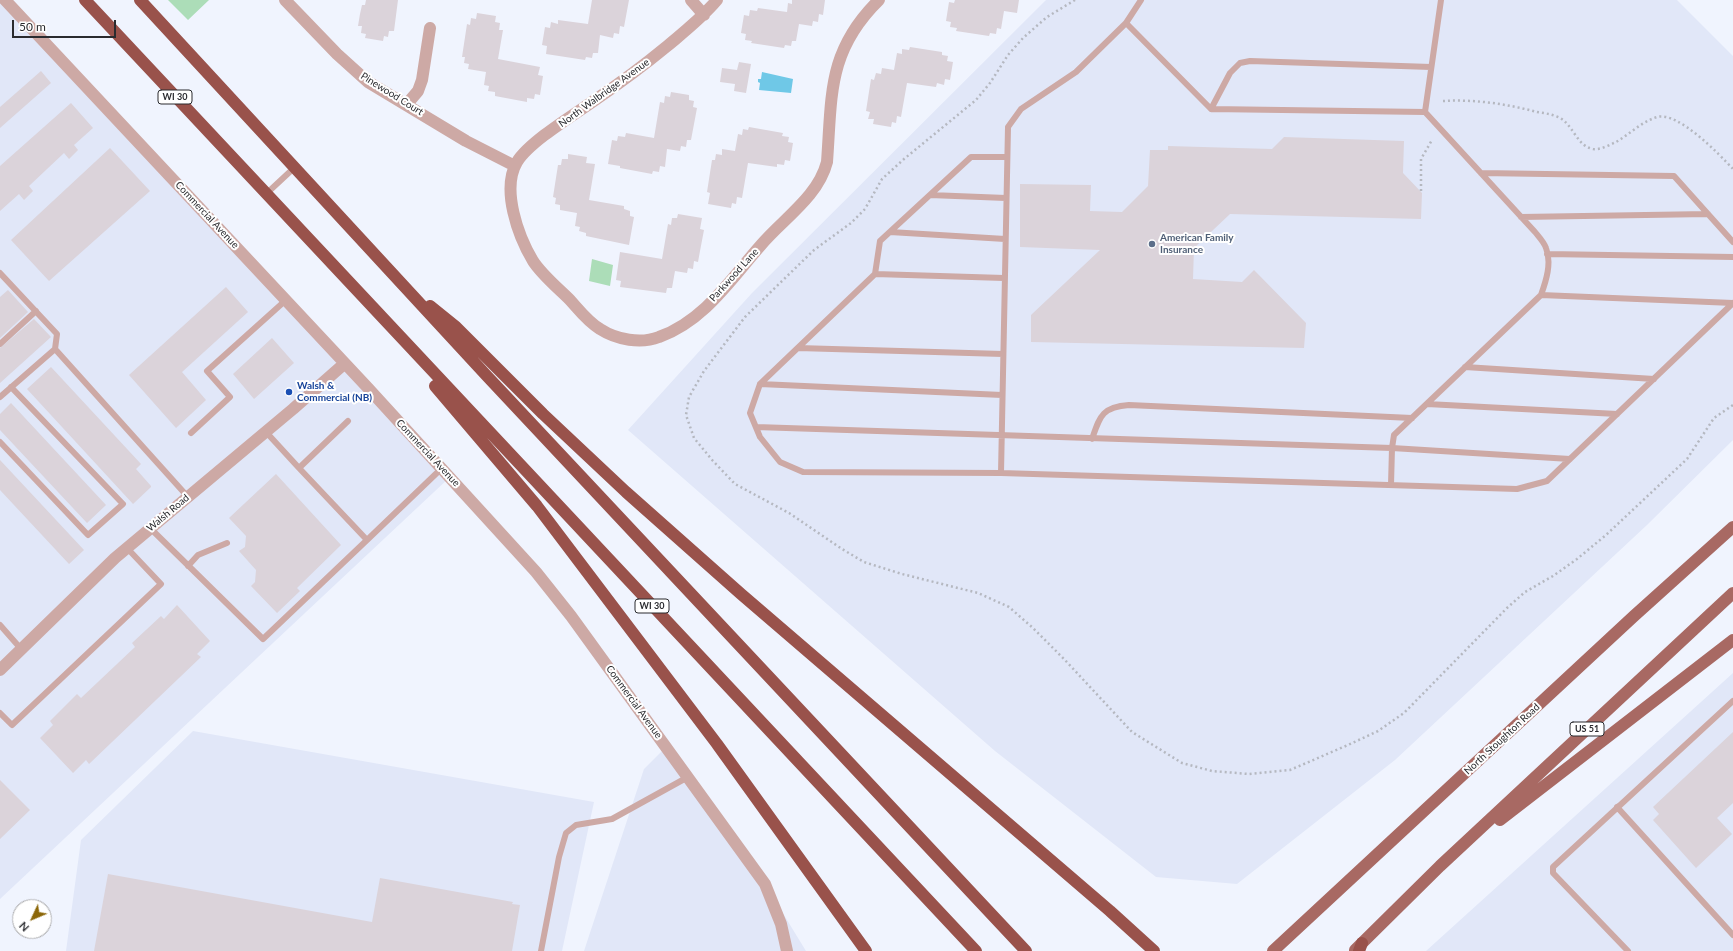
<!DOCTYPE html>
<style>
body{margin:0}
#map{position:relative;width:1733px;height:951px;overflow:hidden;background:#f0f4fe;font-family:Lato,sans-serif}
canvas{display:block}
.north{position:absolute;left:12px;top:899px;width:40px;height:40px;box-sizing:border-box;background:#fff;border:1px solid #aaaaac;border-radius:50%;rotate:226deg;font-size:11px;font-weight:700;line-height:16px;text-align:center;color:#2a2b2f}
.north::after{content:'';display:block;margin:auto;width:14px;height:18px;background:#8c6708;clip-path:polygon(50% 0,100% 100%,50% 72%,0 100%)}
.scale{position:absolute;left:12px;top:20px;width:104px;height:18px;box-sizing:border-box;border:2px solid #2a2b2f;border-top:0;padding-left:5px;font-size:12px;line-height:14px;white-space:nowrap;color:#2a2b2f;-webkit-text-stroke:3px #fff;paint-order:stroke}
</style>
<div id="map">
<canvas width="1733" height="951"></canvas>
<div class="north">N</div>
<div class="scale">50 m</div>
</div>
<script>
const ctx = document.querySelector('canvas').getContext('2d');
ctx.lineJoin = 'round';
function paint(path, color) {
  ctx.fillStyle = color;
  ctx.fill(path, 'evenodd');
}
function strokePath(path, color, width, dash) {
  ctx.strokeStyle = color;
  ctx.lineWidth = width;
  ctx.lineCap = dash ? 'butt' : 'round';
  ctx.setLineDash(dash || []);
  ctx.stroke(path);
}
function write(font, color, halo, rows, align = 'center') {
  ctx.font = font + ' Lato,sans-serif';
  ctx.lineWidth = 4;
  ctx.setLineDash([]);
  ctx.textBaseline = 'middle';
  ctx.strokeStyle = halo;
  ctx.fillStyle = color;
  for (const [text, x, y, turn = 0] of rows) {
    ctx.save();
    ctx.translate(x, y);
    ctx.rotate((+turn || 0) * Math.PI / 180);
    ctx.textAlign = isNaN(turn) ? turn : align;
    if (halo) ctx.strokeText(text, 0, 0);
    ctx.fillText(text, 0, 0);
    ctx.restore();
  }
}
paint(new Path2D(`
 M0,0L450,477L0,899Z
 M1046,0H1677L1733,56V440L1647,525L1395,760L1237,884L1156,877L995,751L628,430L752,293Z
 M1733,673V951H1426Z
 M193,731L594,802L562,951H66L81,840Z
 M666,747L765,884L806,951H584L644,769Z`), '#e1e7f8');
paint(new Path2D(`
 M168,0H209L188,20Z
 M592,259L613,265L610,286L589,281Z`), '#acddb8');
paint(new Path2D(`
 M762,72L793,79L791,93L759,90L760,83L758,82V79H761Z`), '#6fc8e7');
paint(new Path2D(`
 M366,0H398L394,31H389L388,37L384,36L383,41L365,38L366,34L361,33L362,26H358L360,14L362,5H365Z
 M592,0H629L624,27L620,26L619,34L614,33L613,38L600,35L598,53H593L592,58L586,57L585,60L546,54L547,46L542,45L545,27L550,28L551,22L558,24V20L588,24Z
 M792,0H825L823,15L819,14L818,22L813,21L812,26L799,24L796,41H792L791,46L785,45L784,48L751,43L752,41L745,40L746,34L741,33L744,15L749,16L750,10L757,11L758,8L787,12L788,3L792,4Z
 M955,0H1019L1017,13L1004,11L1001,29L997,28L996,34L990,33L989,36L956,31L957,28L950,27L951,22L946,21L949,2L954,3Z
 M477,13L496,16L495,22L500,23L499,30H503L498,59L540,67L538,75L543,76L540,95L535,94L534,99L527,98V102L495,96V92L488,91L489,86L484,85L486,72L468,69L469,64L464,63L465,57H462L467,24L470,25L471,18L476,19Z
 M910,47L942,52V55L948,56L947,61L953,62L950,80L945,79L944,85L937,83L936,87L907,83L901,117L897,116L896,123L892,122L891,127L873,124L874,119H868L870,112L866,111L871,79L874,80L876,73L881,74L882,68L894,70L897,53L902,54V49L909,50Z
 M739,62L751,64L746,93L734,91L735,84L720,82L722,68L737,70Z
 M41,71L51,83L0,128V107Z
 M671,92L689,95V100L694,101L693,107L697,108L691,140H687L686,147L681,146L680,151L667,149L665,167L660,166L659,172L653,171L652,174L620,168V166L608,164L612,140L617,141L618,136L625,137L626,133L654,138L660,102L664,103L665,96L670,97Z
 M71,103L93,128L74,145L78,150L69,159L64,153L29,186L33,191L24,200L19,194L0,211V166Z
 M749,127L783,133L782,136L789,137L788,142L793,143L790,161L785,160L784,165L777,164V167L748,163L742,198L737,197L736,204L732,203L731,208L708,204L710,193L707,192L712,160H715L716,154L722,155V149L735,151L738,134L742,135L743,129L748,130Z
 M1284,137L1404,141L1403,173L1422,193L1421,219L1230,214L1194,248L1193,279L1242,282L1254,270L1306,323L1304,348L1031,342V315L1100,250L1020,247V184L1091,185L1090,211L1122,212L1148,186L1150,150H1168V146L1272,149Z
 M110,148L150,191L49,281L11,240Z
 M568,154L587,157L586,163L595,164L589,200L624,206V209L630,211V216L634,217L629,245L586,236V233L579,231L580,227L575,226L577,213L560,210V205L555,204L556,198L553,197L558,165H561L562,159H568Z
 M678,214L702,218L700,229L704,230L700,251L698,262L694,261L693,269L688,268L687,273L675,271L672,288H667L666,293L620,287L621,281L616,280L620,252L662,259L668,224L671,225L672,218H677Z
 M226,287L248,312L182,372L206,400L176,428L129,375Z
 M8,290L28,312L0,338V297Z
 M34,319L51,337L0,383V348Z
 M272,338L294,363L254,399L233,374Z
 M51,367L141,464L136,469L151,486V487L133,504L27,389Z
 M11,403L106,505L87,523L0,430V414Z
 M0,460L84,550L69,564L0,490Z
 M276,474L341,545L297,588L300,591L277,613L251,586L255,582L256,570L239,551L245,547L246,536L229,518Z
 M177,605L210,641L197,654L201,657L89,764L86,760L73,773L40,738L53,725L50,721L77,694L81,698L135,647L132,643L161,616L164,619Z
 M1733,732V803L1717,818L1732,834L1696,868L1653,820L1659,814L1653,807Z
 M0,780L30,810L0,839Z
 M108,874L372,922L380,878L513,902L512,904L520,905L512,951H94Z`), '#dbd3da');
strokePath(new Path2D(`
 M1075,0L1047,17L1023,38L1008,55L990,83L976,100L904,159L882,179L865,209L851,223L814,250L745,317L704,371L689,397L686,415L694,438L713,461L735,484L789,513L842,549L864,562L902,574L978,593L1009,607L1033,628L1064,659L1132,732L1182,763L1212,771L1249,774L1290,770L1348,745L1378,731L1404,713L1507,608L1525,592L1553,576L1577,559L1606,535L1687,459L1714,418L1733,405
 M1443,101C1474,99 1507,104 1537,112C1544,113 1551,114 1558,117C1573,123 1576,146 1593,149C1601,150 1609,145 1616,142C1630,134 1641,122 1657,117C1678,111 1720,155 1733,169
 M1421,191V159L1432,140`), '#b5b8c0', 2.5, [2, 3]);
strokePath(new Path2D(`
 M1211,109L1230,73L1240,63L1250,61L1431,67
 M1425,112L1441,0
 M1007,157H971L880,241L875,274L760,384L750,413L760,437L780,462L803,472L1001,473L1008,127L1021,109L1076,72L1126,23L1141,0
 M1481,173L1674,176L1733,242
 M266,194L295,167
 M930,195L1006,198
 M1521,217L1708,214
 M890,232L1005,239
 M1547,254L1733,257
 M0,273L57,334L55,349L0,397
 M875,274L1004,278
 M1541,295L1733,303
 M0,344L36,311
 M798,348L1003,354
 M55,349L188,497
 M1465,367L1654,379
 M760,384L1002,395
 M1427,404L1617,414
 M756,427L1392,448L1394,435L1541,295C1546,281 1552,263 1546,248C1544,242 1539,237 1535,232L1425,112L1211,109L1126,23
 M266,432L299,468L348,421
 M191,433L230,397L207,371L286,300
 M1092,439C1100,416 1102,407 1129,405L1412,418
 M0,442L88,535L123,504L11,387
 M299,468L367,540L442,468
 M1001,473L1517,489L1547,481L1733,303
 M1391,485L1392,448L1570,459
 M150,528L263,639L367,540
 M188,566L198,555L227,543
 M0,625L22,650
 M0,713L12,725L161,584L127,548
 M1617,807L1733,935
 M541,951L559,857L566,833L576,825L612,819L688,777
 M1628,951L1553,873V867L1733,701`), '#cda9a5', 6);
strokePath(new Path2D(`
 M285,0L337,54L368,82L466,141L515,166
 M691,0L704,15
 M717,0C701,19 685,31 666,47C643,66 620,83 595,100C575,114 529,142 517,162C501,189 518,236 533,261C542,275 558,288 570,300C579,310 588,322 600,329C617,340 641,344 659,337C704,321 731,279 761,245C783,219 818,197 827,162C832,95 827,51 879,0
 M407,104L418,91L422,80L430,28`), '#cda9a5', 12);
strokePath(new Path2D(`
 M5,0L368,388L536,572L571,616L765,884L781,924L787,951
 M0,670L115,558L293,409L344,364`), '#cda9a5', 12);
strokePath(new Path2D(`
 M1500,820L1733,640
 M1355,950L1440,866L1733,593
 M1273,951L1634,616L1733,527`), '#a86963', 12);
strokePath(new Path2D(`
 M85,0L976,951
 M140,0L486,375L1026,951
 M430,306L456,327L543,414L626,492L741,594L1110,911L1154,951
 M435,386L537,506L717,744L866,951
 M1359,951L1362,943`), '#99524b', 12);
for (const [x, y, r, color] of [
 [1152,244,4,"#5c6f8a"],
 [289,392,4,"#1a4fb4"]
]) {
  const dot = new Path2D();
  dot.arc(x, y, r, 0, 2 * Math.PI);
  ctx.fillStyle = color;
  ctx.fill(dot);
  strokePath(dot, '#fff', 1.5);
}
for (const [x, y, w] of [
 [175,97,34],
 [652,606,34],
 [1587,729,34]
]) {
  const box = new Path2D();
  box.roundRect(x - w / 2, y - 7, w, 14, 3);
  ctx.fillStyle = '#fff';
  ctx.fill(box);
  strokePath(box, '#2a2b2f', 1);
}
write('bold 9px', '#2a2b2f', null, [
 ["WI 30",175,97],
 ["WI 30",652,606],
 ["US 51",1587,729]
]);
write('10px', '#2a2b2f', '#fff', [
 ["North Walbridge Avenue",604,93,-36],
 ["Pinewood Court",392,94,32],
 ["Commercial Avenue",207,215,47],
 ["Parkwood Lane",734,275,-48],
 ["Commercial Avenue",428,453,47],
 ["Walsh Road",168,513,-40],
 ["Commercial Avenue",634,702,54],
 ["North Stoughton Road",1502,739,-43]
]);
write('bold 10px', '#4e5e75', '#fff', [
 ["American Family",1160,238],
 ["Insurance",1160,250]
], 'left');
write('bold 10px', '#164399', '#fff', [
 ["Walsh &",297,386],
 ["Commercial (NB)",297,398]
], 'left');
</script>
